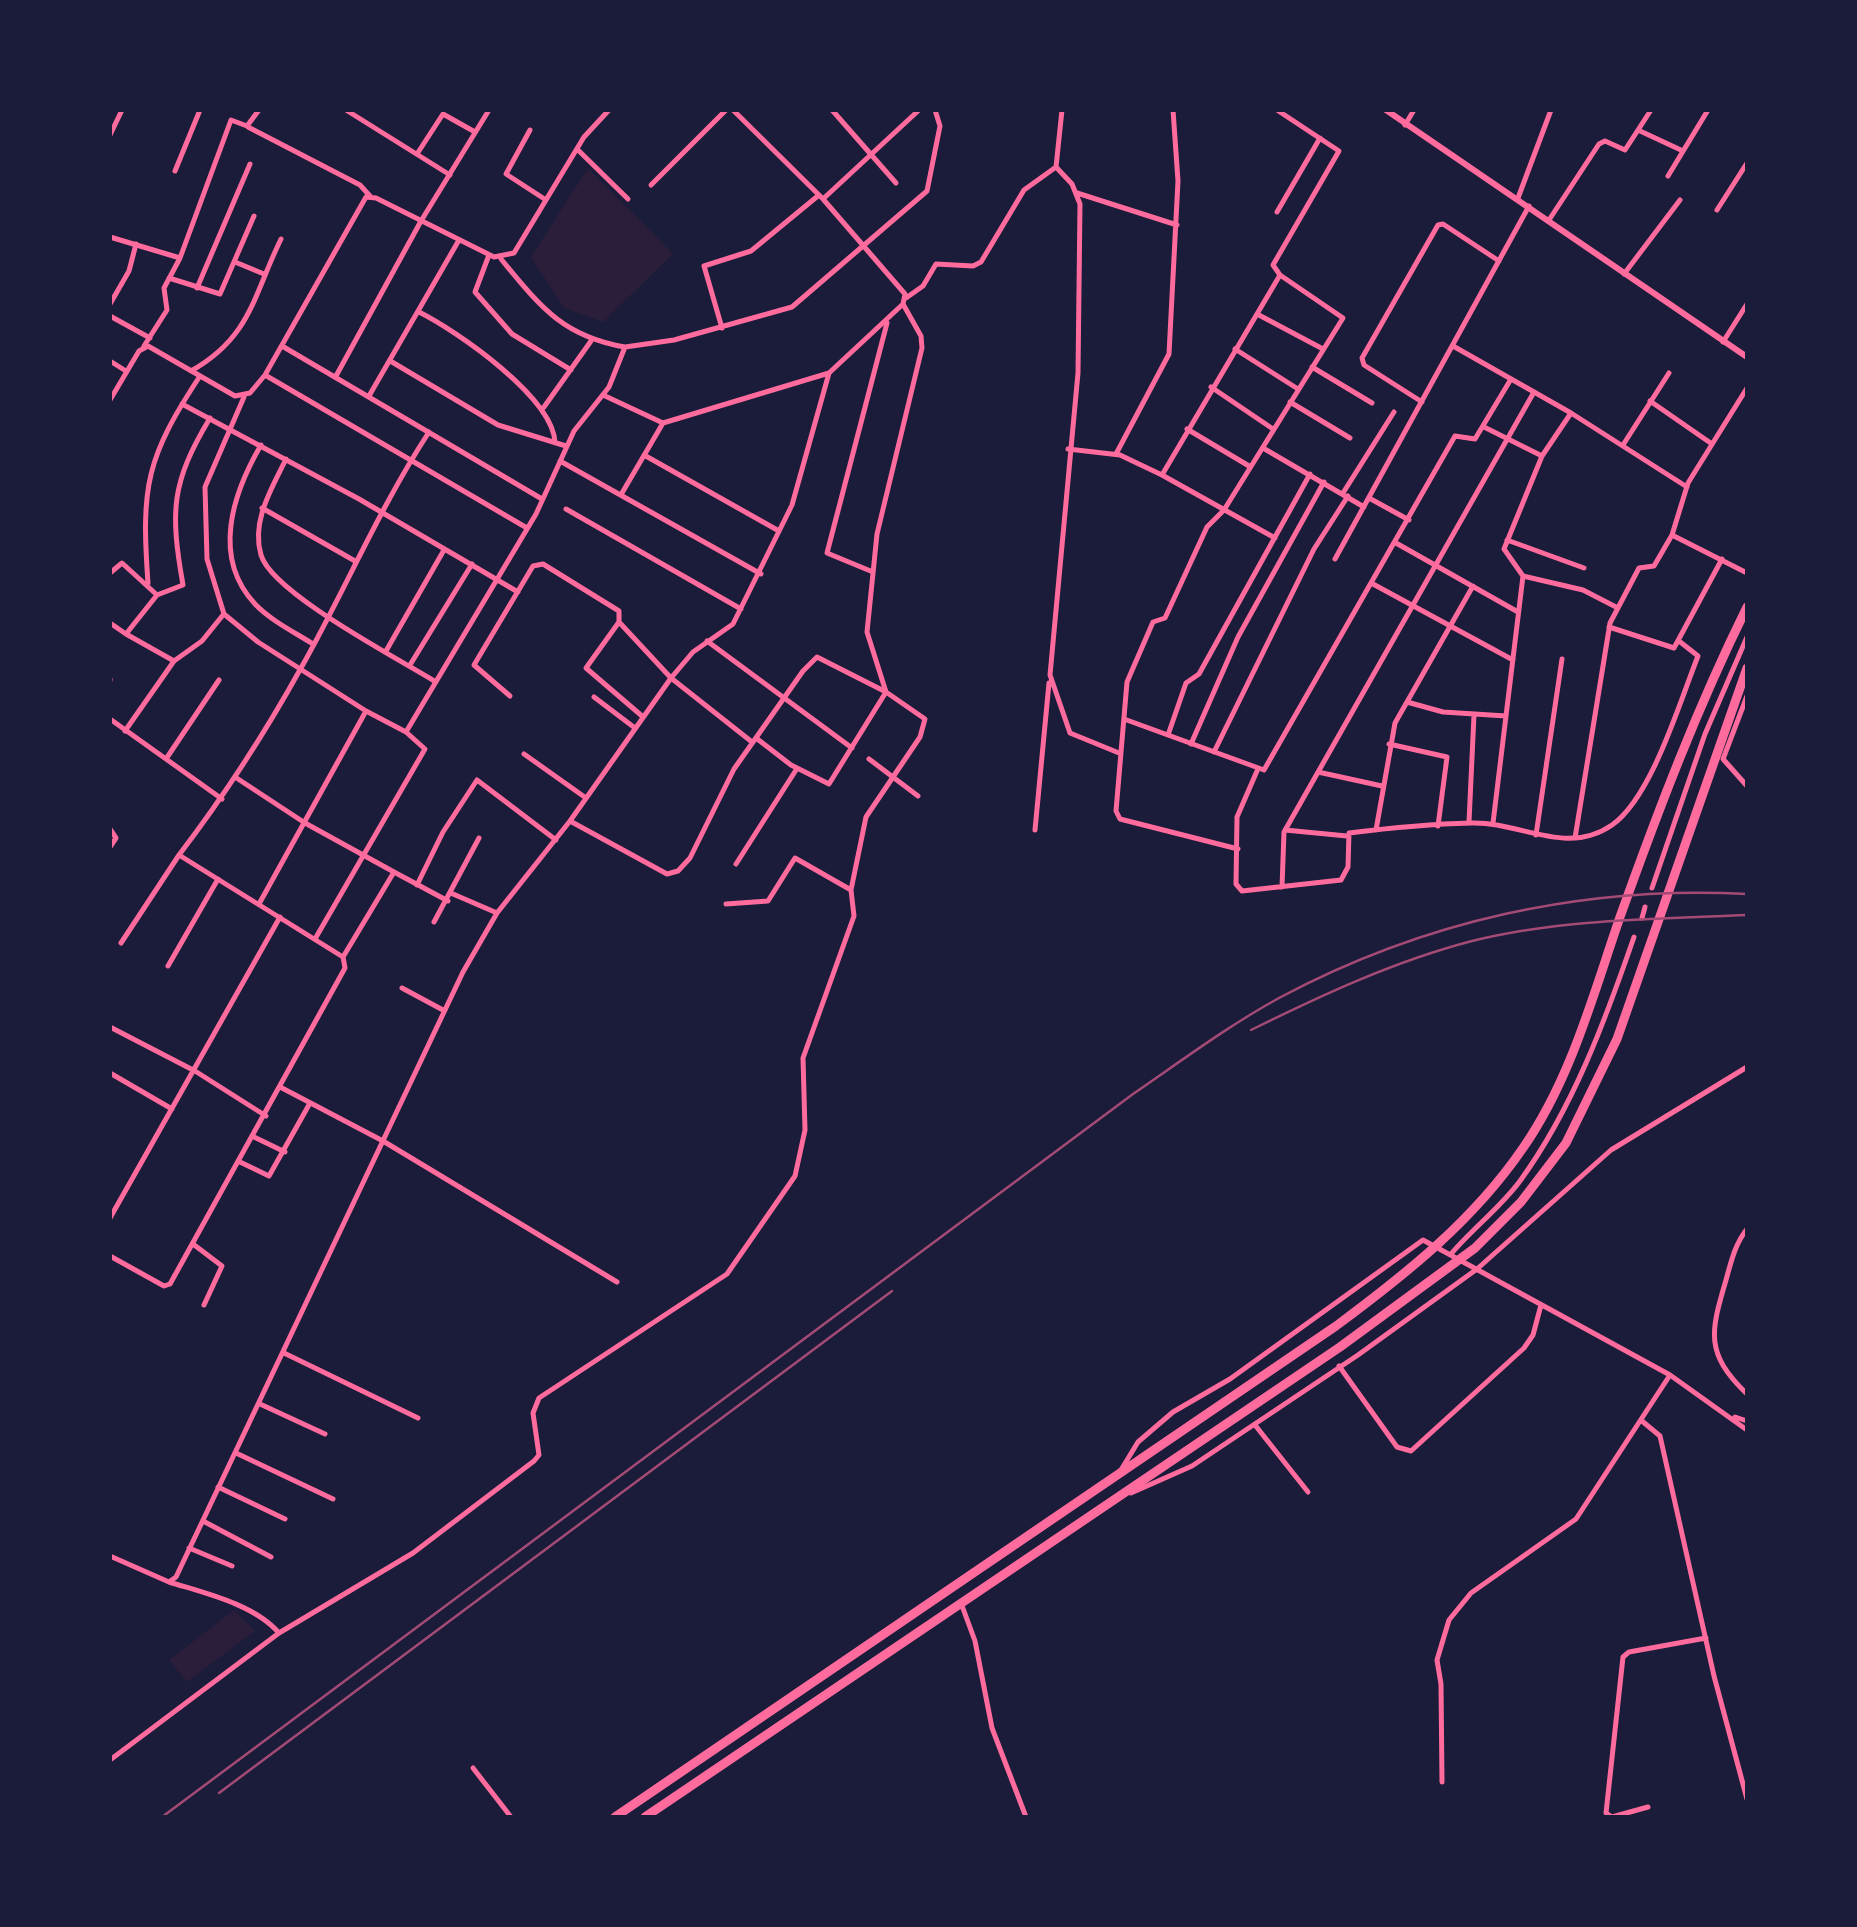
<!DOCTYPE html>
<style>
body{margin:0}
#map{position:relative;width:1857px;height:1927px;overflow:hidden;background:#1b1b3a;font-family:"Work Sans",sans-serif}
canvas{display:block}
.frame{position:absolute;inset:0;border:112px solid #1b1b3a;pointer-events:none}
</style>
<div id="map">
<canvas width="1857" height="1927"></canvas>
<div class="frame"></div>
</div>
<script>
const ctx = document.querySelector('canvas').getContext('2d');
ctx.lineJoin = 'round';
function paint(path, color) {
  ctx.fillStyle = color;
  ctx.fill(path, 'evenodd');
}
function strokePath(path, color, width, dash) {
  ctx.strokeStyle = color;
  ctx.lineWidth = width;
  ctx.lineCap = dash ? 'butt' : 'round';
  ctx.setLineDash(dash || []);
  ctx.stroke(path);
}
paint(new Path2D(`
 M588,168L673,254L603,322L564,308L531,257Z
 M234,1610L255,1631L187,1682L169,1660Z`), '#2a1e3b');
strokePath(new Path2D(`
 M346,110L450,175
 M832,110L896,183
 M1062,110L1056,167L1072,184L1080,204L1078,373L1050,675L1070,733L1119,753
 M1405,125L1414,110
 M248,127L360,185L370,196
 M530,130L506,174L546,200
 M1638,130L1683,151
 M110,135L122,110
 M577,149L628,199
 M417,154L443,114L475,132
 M175,171L200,110
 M1668,176L1708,110
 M651,185L726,110
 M1077,193L1177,225
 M1518,198L1551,110
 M823,199L919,110
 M1717,210L1747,163
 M1277,212L1320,138
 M1549,220L1599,144L1605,141L1625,150L1651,110
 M110,237L180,258L231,120L247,126L259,110
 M489,255L475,292L512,334L571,370
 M235,262L264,274
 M1624,274L1680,200
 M169,278L220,294L254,216
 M197,288L250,164
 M906,298L923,286L936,264L973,266L981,262L1024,190L1056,167
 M110,304L129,271L136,244
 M419,312C457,331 554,398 555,443
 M1257,314L1323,349
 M110,316L150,338
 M722,328L704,266L751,251L819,195
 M1723,342L1747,304
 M144,346L167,310L164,288L180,258
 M282,346L542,499
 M1453,346L1571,413L1687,487
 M625,347L674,340L792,307L927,191L940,126L935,110
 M1235,349L1298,389
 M110,361L126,371
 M392,362L498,425L566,446
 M1312,367L1372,403
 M191,371C251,337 253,296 281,239
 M265,375L527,528
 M336,376L421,221L489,110
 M1211,387L1273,429
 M603,395L663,423L829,373L903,304L905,294L823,199L733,110
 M369,396L459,240
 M244,397L205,487L207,559L224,614L258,642L366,711L259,904
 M110,400L139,351L148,346L235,396L250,393L265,375L366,197L376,198L494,257L514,253L584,137L609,110
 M1650,401L1712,444
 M1290,402L1350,438
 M1422,402L1364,365L1362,358L1438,225L1443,224L1499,261
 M182,404L359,499L518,592
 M544,407L591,341
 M1484,427L1542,456
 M1187,429L1249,466
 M261,445C233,493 211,557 255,604C270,620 294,632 313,644
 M1623,445L1669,373
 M1263,448L1364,507
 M1068,449L1120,455L1162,475
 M1116,454L1169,354L1178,181L1173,110
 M644,455L779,531
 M286,459C272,488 251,521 261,555C272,593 399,659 436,682
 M560,461L761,574
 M622,493L663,423
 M1343,493L1394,412
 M1369,498L1409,520
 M262,508L355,561
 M566,509L741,609
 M1672,535L1747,573
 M1275,538L1162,475L1280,275L1273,265L1339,151L1277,110
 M1507,540L1584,568
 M1396,543L1518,612
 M1335,559L1529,206
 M873,572L827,553L887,323
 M110,573L122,563L157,595L126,634L174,661L202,641L223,615
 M1523,576L1583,590L1618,608
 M148,583C141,486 146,458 200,376
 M1373,584L1513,660
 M157,595L183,585C170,511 171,483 210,418
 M619,622L586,668L642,716
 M110,623L126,634
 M1609,627L1674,648L1722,559
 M707,641L852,748
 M386,651L444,550
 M410,665L472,564
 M110,680V679
 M510,696L474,665L533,566L543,564L619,611V622L671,678L752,742
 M1747,696L1723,759L1747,786
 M594,697L635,728
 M1407,702L1443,712L1506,716
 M366,711L406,732
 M110,719L222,799
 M1124,719L1264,770L1455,436L1475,439L1511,379
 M125,731L174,661
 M1168,735L1186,683L1199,674L1310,474
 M756,738L791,765L829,784L886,692L867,632L877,534L922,348L921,336L903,304
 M1191,744L1238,637L1324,482
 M1389,744L1447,757L1438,826
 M1214,752L1314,549L1348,496
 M524,754L586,798
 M166,759L219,680
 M869,759L918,796
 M1257,771L1237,817L1236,884L1242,891L1341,880L1348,867L1349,833C1389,828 1431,824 1471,823C1519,821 1566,857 1612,825C1652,797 1680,701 1698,656L1679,641
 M1318,772L1382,786
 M235,777L305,823L394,872L343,957
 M570,821L667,874L678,871L690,858L734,769L803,671L817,657L886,692L925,719L920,737L866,817L851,890
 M1469,822L1474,715
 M1493,823L1523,576L1504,549L1542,456L1571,413
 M110,829L116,838L110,847
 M1035,830L1049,683
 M1285,830L1347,836
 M1376,830L1395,723L1473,586
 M1536,835L1562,659
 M1575,838L1610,623L1639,568L1654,566L1672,535L1688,483L1747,388
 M1238,849L1120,819L1116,811L1127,682L1153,622L1165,618L1207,527L1224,510L1343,318L1280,275
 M736,864L796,770
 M394,872L448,901
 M417,885L443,832L477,780L556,840
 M1282,887L1284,832L1534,392
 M1652,888L1705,734L1747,637
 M453,894L497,913
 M1642,918L1645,907
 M434,922L479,838
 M315,939L425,749L406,732L536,514L574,431L609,387L625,347C562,336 540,306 501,259
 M121,943L179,855
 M168,966L218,879
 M402,988L443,1010
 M110,1027L195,1071L266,1116
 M110,1073L172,1109
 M282,1088L383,1141L617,1282
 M254,1137L285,1152
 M240,1162L269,1176L310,1103
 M110,1218L280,917
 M1747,1229C1735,1244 1731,1262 1726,1280C1711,1331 1704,1353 1747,1394
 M193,1244L222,1266L204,1305
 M1451,1254C1472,1229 1500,1208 1520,1181C1573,1108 1605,1021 1634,937
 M110,1256L164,1286L170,1284L345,968L343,957L179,855C224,796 265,733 301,668C345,590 380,507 429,432
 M284,1353L418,1418
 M1339,1366L1397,1447L1411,1451L1524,1348L1533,1335L1541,1305
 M260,1404L325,1434
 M1735,1417L1747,1421
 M1642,1421L1660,1436L1714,1676L1747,1799
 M1255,1425L1308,1492
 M236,1453L333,1499
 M1121,1470L1138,1442L1173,1412L1230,1379L1423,1240L1670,1375L1747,1430
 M218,1487L285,1519
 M1131,1493L1192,1466L1358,1355L1477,1269L1611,1150L1747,1067
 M203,1521L271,1557
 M189,1548L232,1566
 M110,1556L169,1582L176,1577L463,972L497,913L570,821L671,678L693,652L733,624L792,505L829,373
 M169,1582C204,1593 254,1604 279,1633
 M961,1603L975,1641L992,1728L1026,1817
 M110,1760L279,1633L413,1553L534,1461L539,1455L533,1413L539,1398L727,1274L795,1176L805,1130L803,1058L854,916L851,890L795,858L768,901L726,904
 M473,1768L511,1817
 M1442,1782L1441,1684L1437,1660L1449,1620L1471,1593L1576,1519L1670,1375
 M1648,1807L1612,1817L1606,1813L1623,1657L1629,1652L1706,1638`), '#ff6b9d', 5);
strokePath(new Path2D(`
 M1386,110L1747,357`), '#ff6b9d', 6);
strokePath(new Path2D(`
 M615,1817L1336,1326C1406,1274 1473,1221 1523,1148C1571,1079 1593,995 1620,917C1658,811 1697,708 1747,607
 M645,1817L1340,1347L1475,1248L1521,1202L1566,1143L1617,1039L1747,668`), '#ff6b9d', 9);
strokePath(new Path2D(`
 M1251,1030C1322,995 1395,961 1472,941C1560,919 1657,919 1747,915
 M219,1793L892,1291
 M162,1817L1133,1094C1181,1061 1228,1026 1279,998C1423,921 1584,885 1747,894`), '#a44b75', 2.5);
</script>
